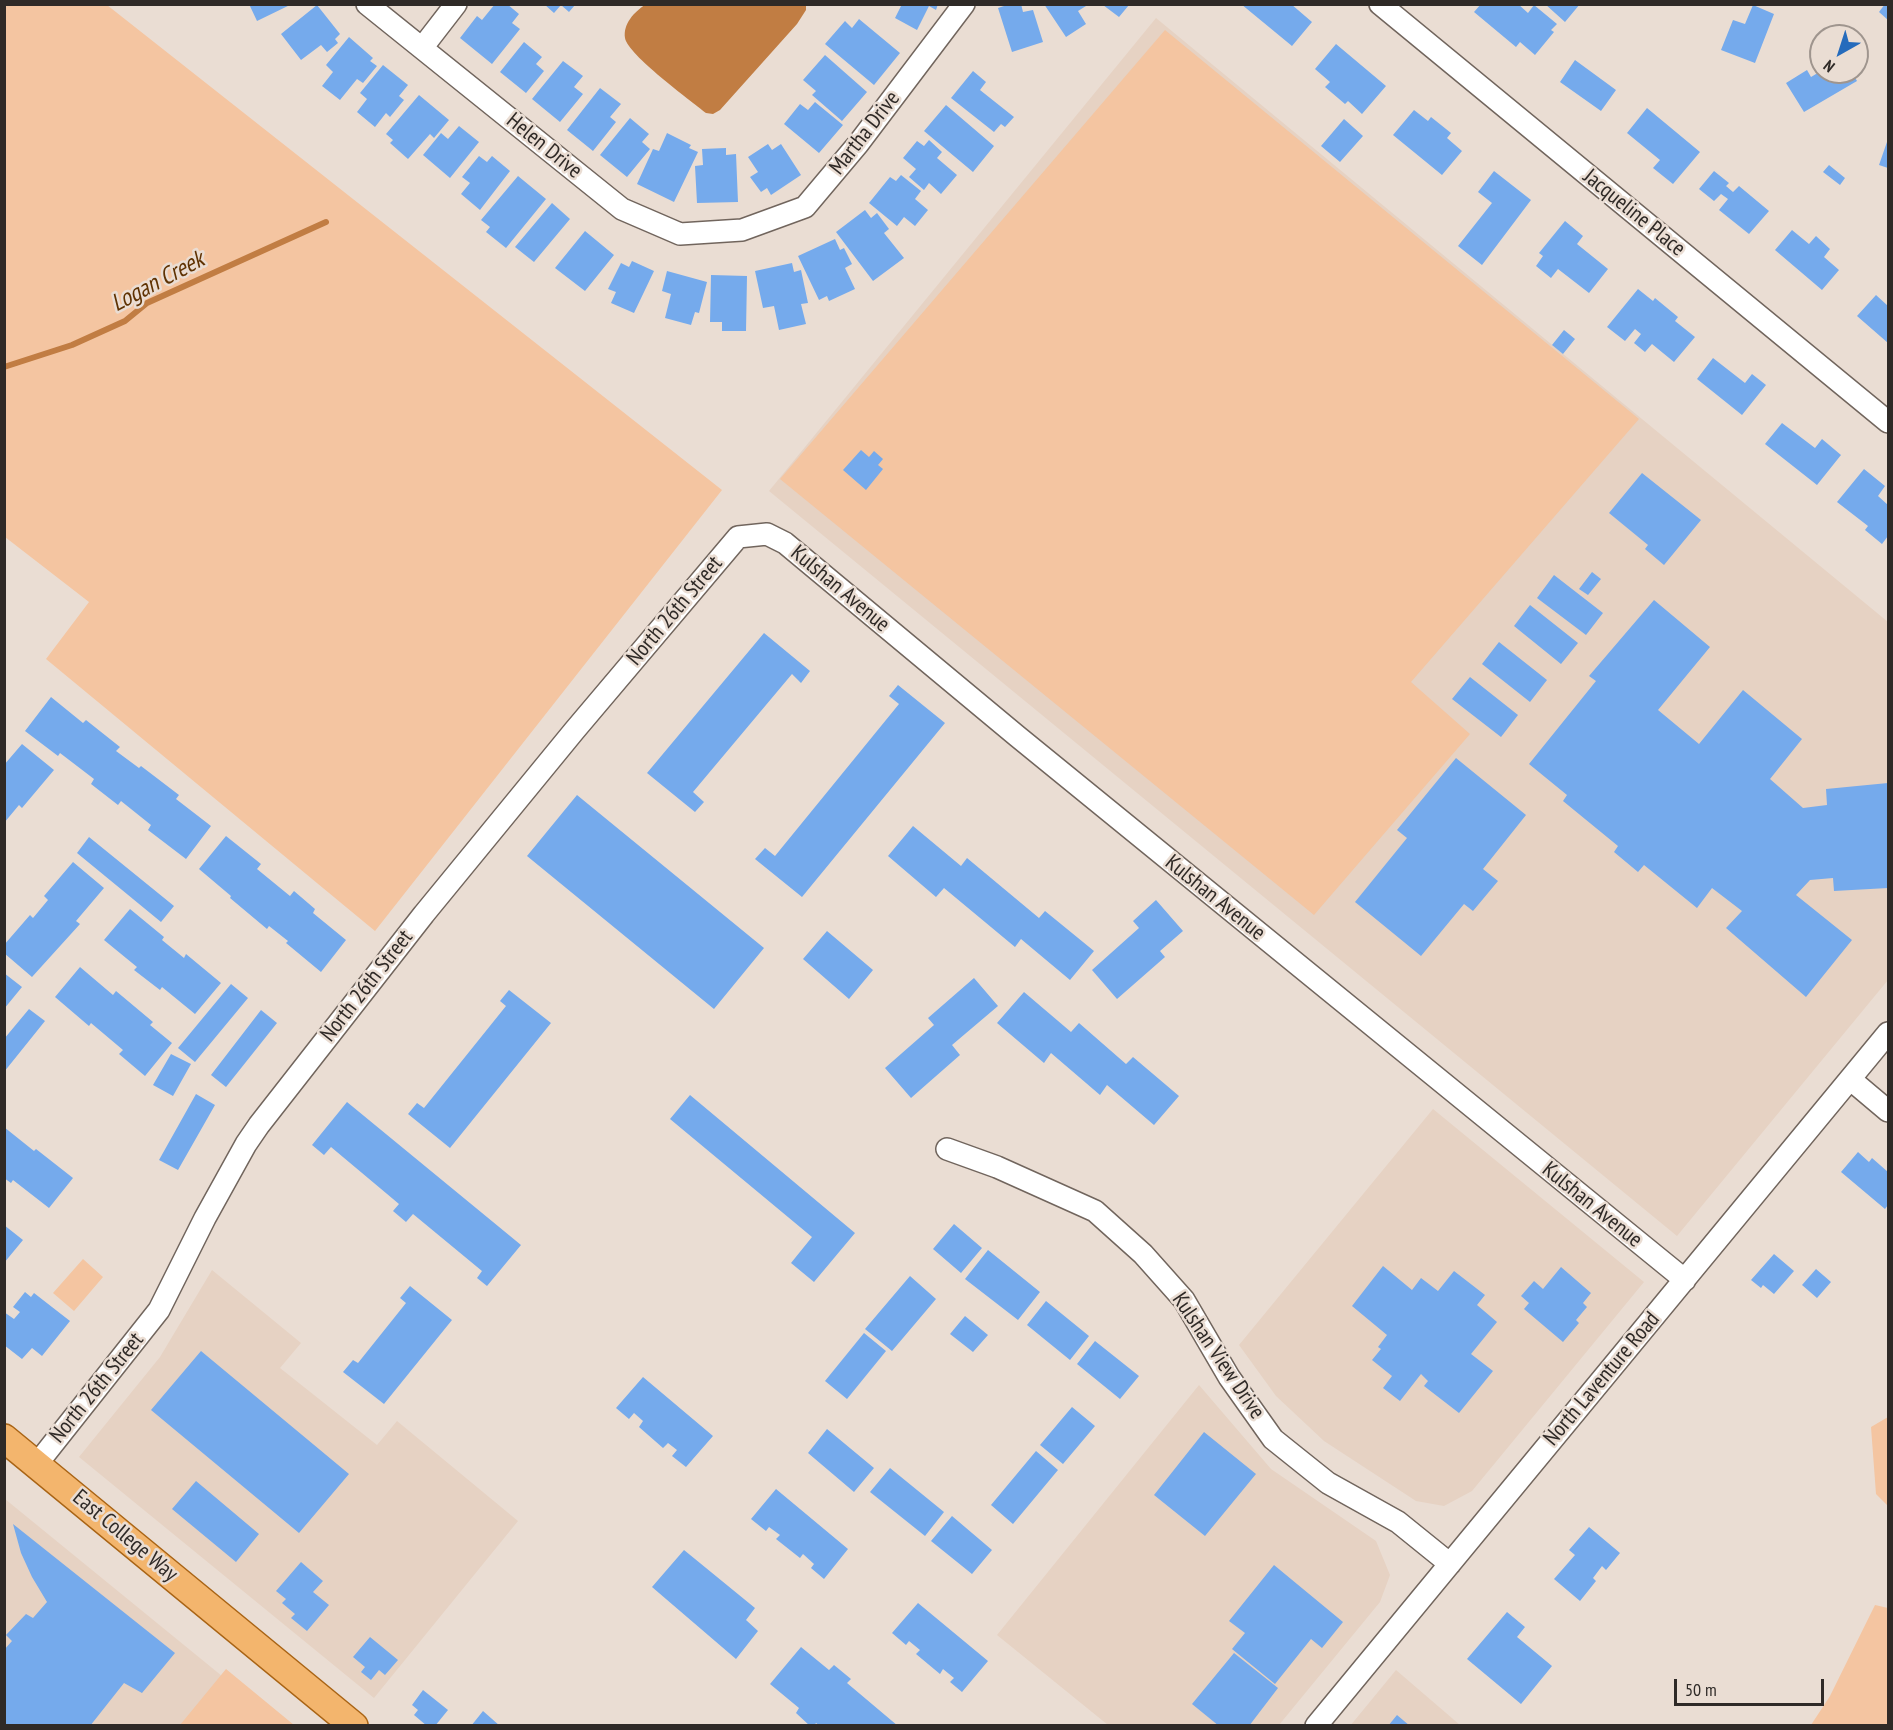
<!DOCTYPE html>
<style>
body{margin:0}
#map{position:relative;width:1893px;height:1730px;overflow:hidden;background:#eaddd3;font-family:"PT Sans Narrow",sans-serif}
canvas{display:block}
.frame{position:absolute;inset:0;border:6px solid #2f2a27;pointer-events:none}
.north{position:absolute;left:1809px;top:24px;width:60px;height:60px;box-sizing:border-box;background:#eaddd3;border:2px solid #9f958e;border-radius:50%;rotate:219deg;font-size:16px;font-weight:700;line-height:24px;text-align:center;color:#2f2a27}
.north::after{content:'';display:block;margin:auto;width:21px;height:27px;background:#256bbc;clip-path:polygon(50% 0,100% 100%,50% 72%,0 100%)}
.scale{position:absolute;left:1674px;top:1679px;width:150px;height:27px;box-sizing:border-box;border:3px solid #2f2a27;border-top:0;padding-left:8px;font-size:18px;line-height:21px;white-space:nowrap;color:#2f2a27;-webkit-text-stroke:4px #eaddd3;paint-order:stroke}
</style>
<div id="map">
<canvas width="1893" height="1730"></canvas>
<div class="frame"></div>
<div class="north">N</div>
<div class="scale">50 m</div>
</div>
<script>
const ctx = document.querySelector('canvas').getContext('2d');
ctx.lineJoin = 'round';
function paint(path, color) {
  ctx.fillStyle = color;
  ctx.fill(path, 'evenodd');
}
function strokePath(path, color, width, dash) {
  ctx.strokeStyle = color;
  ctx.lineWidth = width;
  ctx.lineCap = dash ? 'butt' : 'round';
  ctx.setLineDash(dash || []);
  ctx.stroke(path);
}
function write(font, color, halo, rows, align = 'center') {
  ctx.font = font + ' "PT Sans Narrow",sans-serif';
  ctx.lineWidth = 5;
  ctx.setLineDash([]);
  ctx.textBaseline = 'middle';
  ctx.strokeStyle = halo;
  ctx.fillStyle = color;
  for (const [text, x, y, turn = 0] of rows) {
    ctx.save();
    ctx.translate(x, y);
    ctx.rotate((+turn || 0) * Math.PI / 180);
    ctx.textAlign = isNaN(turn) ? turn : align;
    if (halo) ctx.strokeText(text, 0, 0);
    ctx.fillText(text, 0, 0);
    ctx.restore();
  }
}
paint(new Path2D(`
 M1156,18L1888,622V980L1677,1236L769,491Z
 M1433,1109L1644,1282L1472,1491L1444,1506L1416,1501L1324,1441L1276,1396L1239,1345Z
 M212,1270L301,1343L280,1368L377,1445L397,1421L518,1521L374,1698L79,1457L160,1357Z
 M1199,1385L1271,1469L1376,1541L1390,1575L1380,1602L1279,1725H1108L997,1635Z
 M5,1499L282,1725H5Z
 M1396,1670L1460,1725L1350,1726Z`), '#e6d2c3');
paint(new Path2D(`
 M4,5H107L722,490L375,931L46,659L89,602L5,537Z
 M1165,30L1639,419L1411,682L1470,734L1314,915L780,479Z
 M83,1259L103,1277L74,1311L53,1293Z
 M1888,1417V1506L1876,1494L1871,1427Z
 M1875,1605L1888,1608V1725H1811L1830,1696Z
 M226,1669L294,1725H180Z`), '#f4c5a1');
paint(new Path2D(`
 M645,5L806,4V10L797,24L720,110L713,114L706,113C690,100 628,55 625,38C623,24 634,12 645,5Z`), '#c17d43');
strokePath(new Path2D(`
 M4,367L72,345L125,321L147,303L326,222`), '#c17d43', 6);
paint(new Path2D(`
 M249,4H292L257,21Z
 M495,4H507L519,14L512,23L520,29L492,64L460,38L477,16L482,20Z
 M544,4H561L575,5L569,12L561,5L554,13Z
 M902,4H938L936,10L929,6L917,30L895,18Z
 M1010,4H1021L1023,12L1033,10L1043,42L1012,52L998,8Z
 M1044,4H1085L1086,6L1078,11L1086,24L1066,37Z
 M1241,4H1291L1312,22L1292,46Z
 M1481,4H1518L1528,13L1534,5L1557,24L1551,30L1554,32L1535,55L1520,42L1516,47L1474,12Z
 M1545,4H1580L1565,22Z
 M1885,4H1888V20L1879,12Z
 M317,5L340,34L335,39L338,43L327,52L321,45L301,60L281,34Z
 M1103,5H1129L1119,17Z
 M1753,5L1774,14L1755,63L1721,50L1733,20L1745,24Z
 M859,19L900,53L874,85L825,44L845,21L852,28Z
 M349,37L373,58L370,61L377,66L363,83L357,79L340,100L322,86L333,72L326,65Z
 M524,42L542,57L536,64L544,71L526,93L500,72Z
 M1336,44L1386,86L1362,114L1348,101L1345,104L1325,87L1330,82L1315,69Z
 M825,55L867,92L842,121L812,95L816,91L803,80Z
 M1575,60L1616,90L1601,111L1560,82Z
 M563,61L583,76L574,87L583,94L560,122L532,99Z
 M383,65L408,85L399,96L404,100L390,117L386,113L375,127L357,112L367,99L360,93Z
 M1807,70L1811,77L1821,71L1852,72L1857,81L1804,112L1786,83Z
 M973,71L986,82L980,90L1014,117L1005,127L1001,124L994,132L951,98Z
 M600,88L621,104L610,117L616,122L593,151L567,130Z
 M419,95L449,120L434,138L430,134L408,159L390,143L393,140L386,134Z
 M815,102L843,125L819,153L784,124L800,104L808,110Z
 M946,105L994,146L973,172L924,131Z
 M1647,108L1700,152L1673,184L1653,168L1660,160L1627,133Z
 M1414,110L1428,121L1431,117L1451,133L1447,138L1462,151L1442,175L1393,135Z
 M630,118L649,134L642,142L650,149L627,177L600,155Z
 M1344,119L1363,136L1340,162L1321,146Z
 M459,126L479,142L450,178L423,155L441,133L448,139Z
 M667,133L691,145L689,148L698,152L674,202L637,184L653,149L659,151Z
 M1888,139V168L1879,165Z
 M929,140L942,152L937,158L957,175L941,194L929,183L924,190L909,177L916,169L903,158L917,141L924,146Z
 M768,144L772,150L781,144L801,175L771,195L767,188L761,192L750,177L758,172L748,157Z
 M726,148V155L736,154L738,202L697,203L695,166L703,165L702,149Z
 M479,156L487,162L492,156L510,171L480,210L461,194L470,183L462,177Z
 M1829,165L1845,178L1840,185L1823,172Z
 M1494,171L1531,200L1482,265L1458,246L1492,203L1478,192Z
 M1714,171L1729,183L1726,186L1733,192L1739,186L1769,211L1749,234L1719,210L1728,199L1721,194L1714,201L1699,189Z
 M901,175L921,191L915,199L928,210L915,226L904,217L897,226L869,203L890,177L896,181Z
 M518,176L546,199L506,248L486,232L490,227L481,220Z
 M552,203L570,219L534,262L515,247Z
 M865,210L871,218L877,213L889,229L884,233L904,258L873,281L836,232Z
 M1565,221L1583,236L1577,244L1608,269L1589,293L1558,269L1551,278L1536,266L1543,256L1539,253Z
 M1792,230L1809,244L1816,236L1830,249L1824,257L1839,270L1822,290L1775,250Z
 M585,231L614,255L585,291L555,268Z
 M835,239L840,250L844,248L852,264L845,268L855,289L829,301L827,296L819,300L798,256Z
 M632,261L654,271L634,313L611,303L616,292L608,289L621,263L629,267Z
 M792,263L794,272L801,270L808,303L801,304L806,324L779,330L774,306L763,308L755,271Z
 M667,271L707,282L699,313L695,312L691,325L665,318L671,294L662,291Z
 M711,275L747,276L746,331H722V322H710Z
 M1638,289L1653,301L1655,298L1678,317L1675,321L1695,337L1674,362L1652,344L1645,352L1634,343L1641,334L1635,329L1625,341L1607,327Z
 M1876,295L1888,306V343L1857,316Z
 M1564,330L1575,339L1563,354L1552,345Z
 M1713,358L1745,383L1752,374L1766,385L1742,415L1697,379Z
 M1782,423L1815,448L1822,439L1841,455L1817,485L1765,444Z
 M861,450L869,457L874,451L883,459L878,465L883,469L866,490L843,470Z
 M1864,469L1885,486L1878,496L1888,505V536L1882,544L1865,530L1868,526L1837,502Z
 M1642,473L1701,520L1664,565L1645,549L1648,545L1609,513Z
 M1592,572L1601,579L1588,595L1579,589Z
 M1554,575L1603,613L1586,635L1537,598Z
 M1654,600L1710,647L1658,710L1699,744L1743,690L1802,739L1770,779L1803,808L1827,805L1826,789L1888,783V888L1834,891L1833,878L1810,880L1796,895L1852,940L1806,997L1726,928L1742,911L1712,888L1697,908L1644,865L1638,872L1614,852L1618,846L1563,801L1567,795L1529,764L1596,681L1589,676Z
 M1530,605L1578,643L1561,664L1514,626Z
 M764,633L810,671L801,683L792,674L693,792L704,802L695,812L647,773Z
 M1499,642L1547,680L1530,702L1482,664Z
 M1470,677L1518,715L1501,737L1452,699Z
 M898,685L945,723L802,897L755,859L765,848L775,856L899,704L889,696Z
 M51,697L83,723L86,720L120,747L116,751L139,768L141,766L179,795L176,799L211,826L186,859L148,830L151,825L121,801L118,805L91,784L94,779L60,753L58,756L25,731Z
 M22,744L54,770L22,808L19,805L4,823V765Z
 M1456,758L1526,815L1483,869L1498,881L1473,911L1464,904L1421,956L1355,902L1407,838L1397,830Z
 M577,795L764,948L714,1009L527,856Z
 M913,826L961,866L967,858L1039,918L1045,911L1094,951L1070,980L1021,939L1015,947L944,888L936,897L888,856Z
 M226,836L261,864L257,869L290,896L294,891L315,909L313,913L346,940L321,972L286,943L288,941L269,926L267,929L230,898L231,896L199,869Z
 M89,837L174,906L161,922L77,853Z
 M73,862L104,888L76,921L80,924L32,977L4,953V945L30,915L33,918L48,900L44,896Z
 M1156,900L1183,931L1160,951L1165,957L1117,999L1092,970L1139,928L1133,921Z
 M130,909L164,937L162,940L184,958L186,954L221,983L195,1014L162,987L160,990L134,970L137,967L104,940Z
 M827,931L873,970L849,999L803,959Z
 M80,967L113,995L116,991L153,1022L150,1025L172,1043L145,1076L119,1054L123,1050L91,1023L89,1026L55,997Z
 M4,973L22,987L4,1009Z
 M974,978L998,1006L952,1045L960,1055L911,1098L885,1068L934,1025L928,1018Z
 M231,984L248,998L195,1062L178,1048Z
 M509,990L551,1023L450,1148L408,1114L417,1103L424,1108L506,1006L500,1001Z
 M1024,992L1071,1032L1079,1023L1126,1064L1133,1057L1179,1096L1154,1125L1107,1085L1100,1095L1051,1053L1044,1063L997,1023Z
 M29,1009L45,1021L4,1072V1039Z
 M261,1010L277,1023L226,1087L211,1075Z
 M171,1054L191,1064L173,1096L153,1085Z
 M196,1094L215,1105L178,1170L159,1160Z
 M690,1095L855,1233L814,1282L791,1263L812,1237L670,1119Z
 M347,1102L521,1245L487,1286L477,1278L482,1271L413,1214L406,1222L393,1211L399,1204L331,1147L324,1155L312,1145Z
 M4,1127L34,1151L36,1149L73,1178L49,1208L13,1180L11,1183L4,1178Z
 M1858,1152L1869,1162L1872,1158L1888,1172V1205L1885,1209L1841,1172Z
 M954,1224L982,1248L961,1273L933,1249Z
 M4,1225L23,1240L4,1263Z
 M988,1250L1040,1292L1018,1320L965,1279Z
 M1774,1254L1794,1271L1774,1294L1763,1285L1761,1288L1751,1280Z
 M1383,1266L1412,1290L1421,1278L1438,1291L1454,1271L1485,1295L1477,1305L1497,1322L1471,1354L1493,1371L1459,1413L1424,1386L1428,1381L1421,1374L1400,1401L1383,1388L1392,1376L1372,1360L1381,1349L1378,1347L1387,1335L1352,1306Z
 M1561,1267L1591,1293L1583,1303L1587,1307L1576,1320L1579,1323L1563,1342L1524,1309L1529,1303L1521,1296L1534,1281L1543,1289Z
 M1816,1269L1831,1282L1817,1298L1802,1285Z
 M910,1276L936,1299L892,1351L865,1329Z
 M410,1286L452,1320L384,1404L343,1372L353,1360L358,1363L406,1303L400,1298Z
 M25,1292L31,1297L34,1293L70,1321L42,1356L32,1348L22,1359L4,1345V1312L14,1319L20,1312L13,1307Z
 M1046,1301L1089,1336L1070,1360L1027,1325Z
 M965,1316L988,1335L973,1352L950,1334Z
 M864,1333L886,1351L847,1399L825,1381Z
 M1095,1341L1139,1376L1120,1399L1077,1364Z
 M201,1351L349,1474L299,1533L151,1410Z
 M643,1377L713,1436L686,1467L672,1456L677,1450L668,1443L663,1448L639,1427L643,1421L634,1413L629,1419L616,1408Z
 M1072,1407L1095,1426L1063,1464L1040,1445Z
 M827,1429L874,1468L854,1492L808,1453Z
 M1204,1432L1256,1474L1205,1536L1154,1495Z
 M1036,1451L1058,1470L1013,1524L991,1505Z
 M890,1468L944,1512L925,1536L870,1492Z
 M196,1481L259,1534L236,1562L172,1509Z
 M776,1489L848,1549L824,1579L811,1568L814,1564L803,1554L800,1558L776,1539L780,1535L769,1527L766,1531L751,1519Z
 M952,1516L992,1550L972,1574L931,1541Z
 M13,1524L175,1653L142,1693L124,1683L90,1726H4V1650L12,1641L6,1635L26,1614L33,1618L47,1602L32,1577L21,1553Z
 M1589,1527L1620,1553L1606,1570L1602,1566L1593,1578L1596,1581L1580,1601L1554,1579L1575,1555L1569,1550Z
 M684,1550L755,1608L746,1620L758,1631L736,1659L652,1587Z
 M301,1562L323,1581L313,1592L329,1605L307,1631L291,1618L295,1614L282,1603L286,1599L276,1591Z
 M1274,1565L1343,1622L1322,1648L1311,1639L1275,1684L1232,1649L1245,1633L1229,1621Z
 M918,1603L988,1661L962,1692L950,1682L954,1678L943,1669L940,1674L916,1654L920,1650L909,1641L906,1645L892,1633Z
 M1507,1612L1525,1627L1517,1637L1552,1666L1521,1704L1467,1659Z
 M370,1637L398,1660L385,1675L379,1670L371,1680L361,1672L365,1667L353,1657Z
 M801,1647L829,1670L834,1665L851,1679L847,1683L898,1726H820L816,1723L814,1726H810L796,1713L799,1708L770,1684Z
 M1234,1653L1278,1688L1249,1726H1219L1192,1704Z
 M423,1690L448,1710L435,1726H427L414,1715L418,1710L412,1705Z
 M483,1711L500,1726H471Z
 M1397,1715L1410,1726H1388Z`), '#75aaec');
const minor = new Path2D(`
 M367,4L622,209L680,234L742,230L805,207L858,144L964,4
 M1380,4L1888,422
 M422,48L456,4
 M1850,1079L1888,1111
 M947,1149L997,1167L1095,1211L1143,1254L1184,1300L1229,1377L1273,1439L1328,1483L1398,1522L1450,1564
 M37,1464L159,1310L205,1218L246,1144L259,1125L424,914L574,731L738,537L767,534L785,543L1017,736L1685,1280
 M1316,1726L1888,1033`);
const major = new Path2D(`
 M4,1438L354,1726`);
strokePath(minor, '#71655d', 24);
strokePath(major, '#a96415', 30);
strokePath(minor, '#fff', 21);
strokePath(major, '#f3b56d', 27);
write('22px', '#2f2a27', '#eaddd3', [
 ["Martha Drive",865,133,-52],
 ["Helen Drive",544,146,39],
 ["Jacqueline Place",1634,213,39],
 ["Kulshan Avenue",840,589,40],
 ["North 26th Street",675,611,-50],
 ["Kulshan Avenue",1215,898,39],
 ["North 26th Street",367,986,-52],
 ["Kulshan Avenue",1592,1205,39],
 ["Kulshan View Drive",1218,1356,56],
 ["North Laventure Road",1602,1379,-50],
 ["North 26th Street",97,1388,-51],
 ["East College Way",125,1536,40]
]);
write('italic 24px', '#5f3202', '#eaddd3', [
 ["Logan Creek",158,282,-28]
]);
</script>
